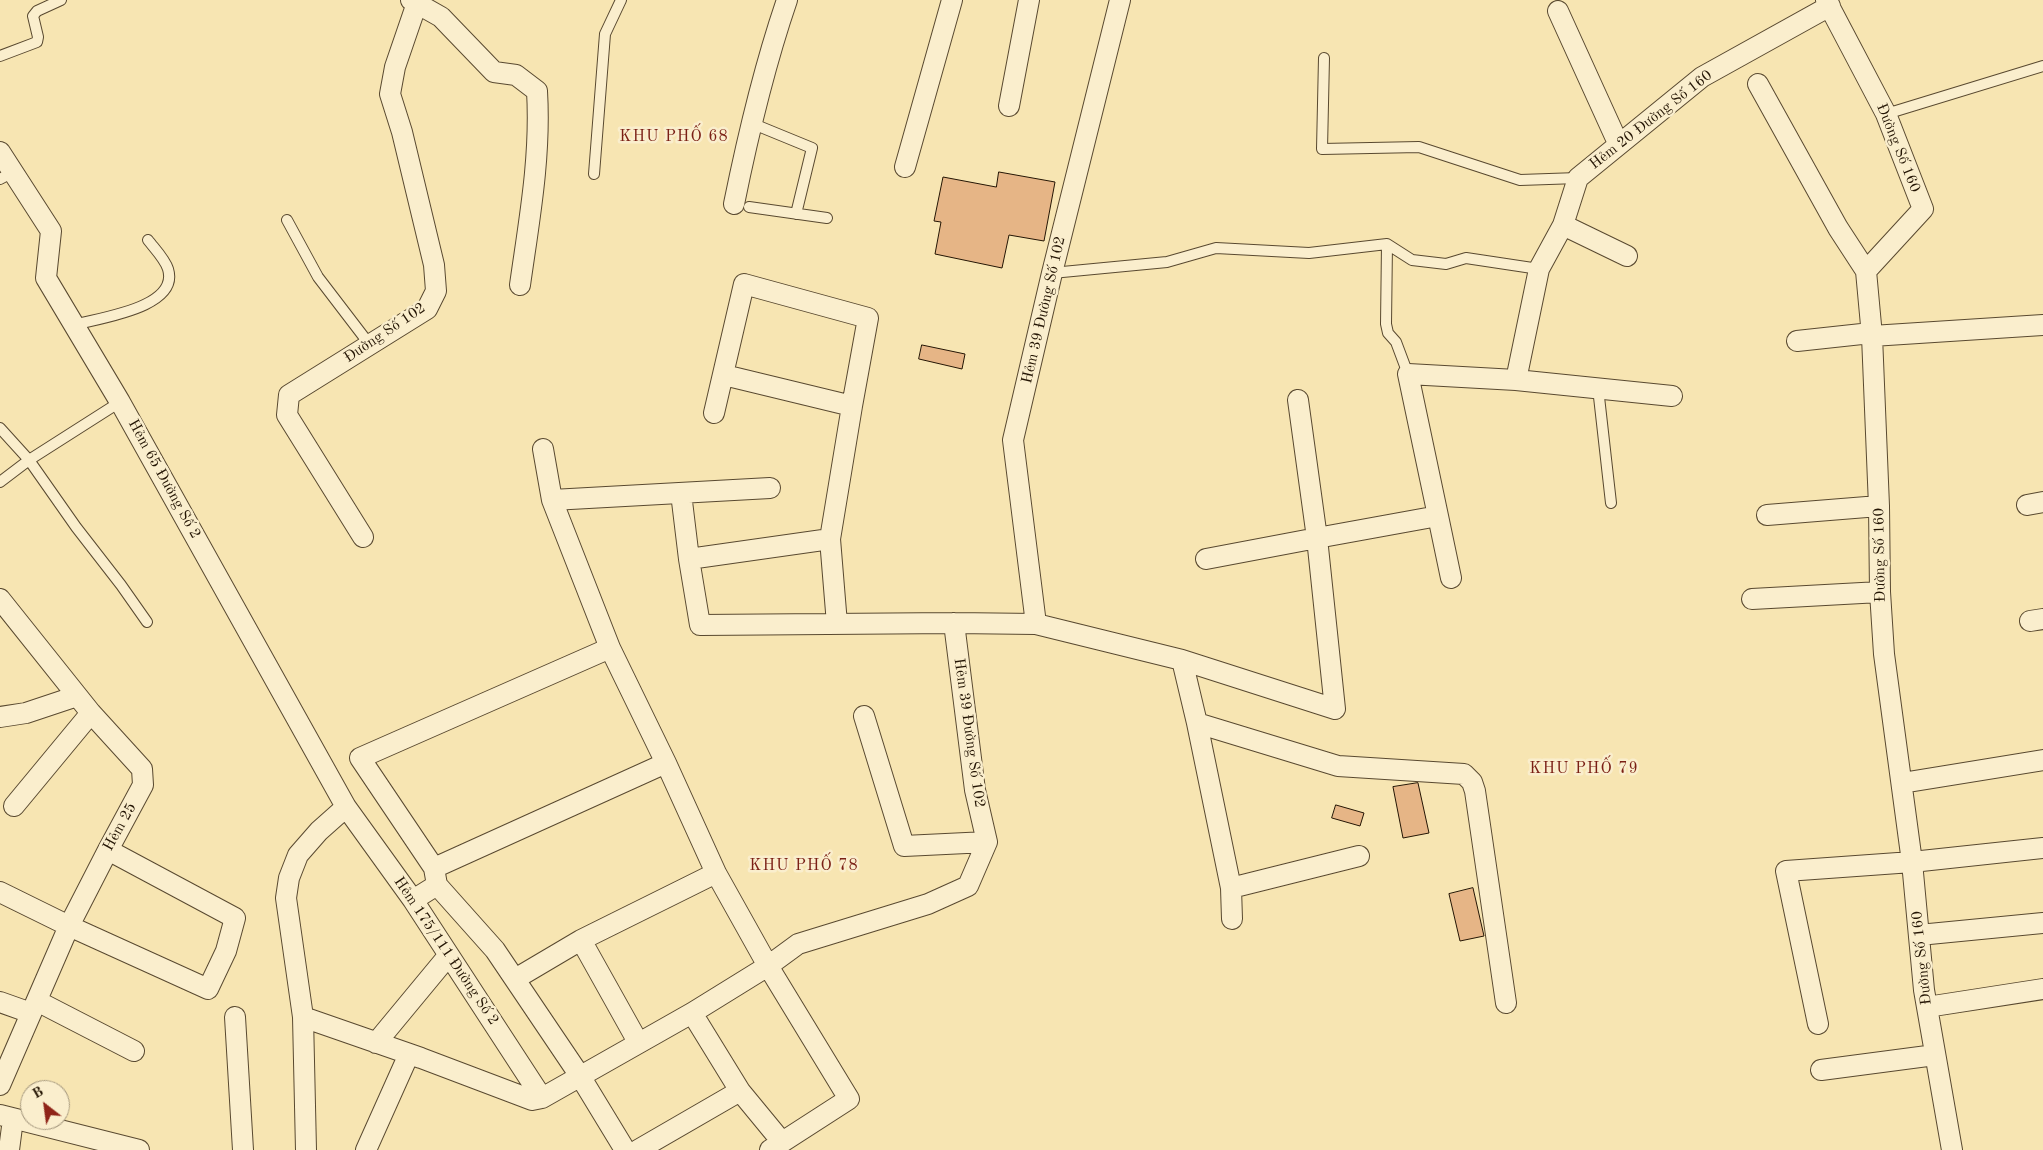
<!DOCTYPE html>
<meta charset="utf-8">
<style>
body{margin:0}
#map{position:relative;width:2043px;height:1150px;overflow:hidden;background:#f7e5b2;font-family:"Old Standard TT",serif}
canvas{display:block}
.north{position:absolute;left:20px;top:1080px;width:50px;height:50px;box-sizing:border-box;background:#faeecd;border:1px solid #a4977d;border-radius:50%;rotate:330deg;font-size:14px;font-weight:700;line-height:20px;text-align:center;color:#241504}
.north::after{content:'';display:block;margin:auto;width:18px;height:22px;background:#8f2418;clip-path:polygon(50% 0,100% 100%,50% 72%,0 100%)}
</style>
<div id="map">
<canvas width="2043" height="1150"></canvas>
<div class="north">B</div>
</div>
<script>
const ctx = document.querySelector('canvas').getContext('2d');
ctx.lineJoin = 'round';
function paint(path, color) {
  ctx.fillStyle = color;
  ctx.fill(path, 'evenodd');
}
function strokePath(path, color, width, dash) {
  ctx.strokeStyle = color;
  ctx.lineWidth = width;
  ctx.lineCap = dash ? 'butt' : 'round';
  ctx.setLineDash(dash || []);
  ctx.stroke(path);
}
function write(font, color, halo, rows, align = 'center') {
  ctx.font = font + ' "Old Standard TT",serif';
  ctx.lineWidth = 5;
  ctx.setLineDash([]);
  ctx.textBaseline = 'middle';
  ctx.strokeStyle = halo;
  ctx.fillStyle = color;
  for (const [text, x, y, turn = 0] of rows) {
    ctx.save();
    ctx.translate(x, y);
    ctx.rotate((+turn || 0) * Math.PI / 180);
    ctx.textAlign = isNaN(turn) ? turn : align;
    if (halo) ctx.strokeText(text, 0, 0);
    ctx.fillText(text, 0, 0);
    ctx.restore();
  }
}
const building = new Path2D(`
 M999,172L1055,182L1044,241L1009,235L1002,268L935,254L941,222L934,221L943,177L996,187Z
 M922,345L965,354L962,369L919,359Z
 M1418,783L1429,833L1403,838L1393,787Z
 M1336,805L1364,813L1360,826L1332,818Z
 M1473,888L1484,936L1460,941L1449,894Z`);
paint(building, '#e6b586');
strokePath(building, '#241504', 1);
const service = new Path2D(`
 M0,56L37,42L38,37L33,16L37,11L61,0
 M1324,58L1322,149L1419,147L1520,180L1578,178
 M1886,114L2043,66
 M751,123L812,148L796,214
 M594,174L605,34L621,0
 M0,179L13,172
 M749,207L827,218
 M287,220L318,277L370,345
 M1387,244L1386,324L1388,333L1396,342L1408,374
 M1052,273L1167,262L1216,248L1309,253L1387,244L1412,260L1446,264L1466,258L1539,269
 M74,325C98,318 180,308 168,269C165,259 154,248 148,240
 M1598,388L1611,503
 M120,402L29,460L76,527L121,585L147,622
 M0,428L29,460L0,482`);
const minor = new Path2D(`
 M411,0L441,17L494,72L516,75L537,91C541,157 529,221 520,285
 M1826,0L1886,114L1923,209L1866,271L1872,336L1879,506L1880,592L1884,654L1912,862L1924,990L1952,1150
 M1558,11L1618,143
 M1758,84L1838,228L1866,271
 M1009,106L1029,0
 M0,152L51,231L46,278L120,402L346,807L413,900L542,1098
 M905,167L952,0
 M734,204C748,135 764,67 787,0
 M1563,225L1627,256
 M1872,336L2043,325
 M1797,341L1871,333
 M724,375L852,406L830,539
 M1516,380L1672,396
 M714,413L744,284L868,318L852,406
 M543,449L552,500
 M681,493L689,559L830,539L837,624
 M2027,505L2043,502
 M1767,515L1879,506
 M1438,516L1451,578
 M363,537L287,415L289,395L427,309L436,291L434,265L402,132L390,94L395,67L418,0
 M689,559L700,625L954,623L1036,624L1182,660L1335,709L1317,538L1438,516L1408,374L1516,380L1539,269L1563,225L1578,178L1702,77L1830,6
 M1206,559L1317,538L1298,400
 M0,599L91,713L142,769L143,785L108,850L69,926L0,1085
 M1752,599L1880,592
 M2030,621L2043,619
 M1036,624L1013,440L1052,273L1120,0
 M1182,660L1197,723L1231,888L1232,919
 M864,716L904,846L987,842L975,790L954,623
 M0,717L26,713L77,696
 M1197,723L1338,766L1464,774L1472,782L1475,791L1506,1003
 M1902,783L2043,760
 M14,806L91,713
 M434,868L666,763
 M437,885L434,868L360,758L610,648
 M1231,888L1359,856
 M0,892L69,926L208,989L226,951L235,918L108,850
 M413,900L437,885L495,950L580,1076L625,1150
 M1919,935L2043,923
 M581,940L638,1042
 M515,979L581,940L716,873
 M37,1001L134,1051
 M0,1002L31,1013
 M1927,1007L2043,989
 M692,1013L740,1091
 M235,1017L243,1150
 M303,1017L421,1058L532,1100L542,1098L692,1013L768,966L798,944L928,904L968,886L987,842
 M1818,1024L1786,871L1912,862L2043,848
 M376,1043L448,956
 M1821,1070L1935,1055
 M0,1115L139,1150
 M9,1150L13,1119
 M306,1150L303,1017L286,898L289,878L298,855L319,831L346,807
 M366,1150L409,1054
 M638,1150L740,1091L782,1142
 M770,1150L849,1099L768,966L716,873L666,763L610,648L552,500L770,488`);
strokePath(service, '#594930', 12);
strokePath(minor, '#594930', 22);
strokePath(service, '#faeecd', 10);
strokePath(minor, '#faeecd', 20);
write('15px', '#241504', '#faeecd', [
 ["Hẻm 20 Đường Số 160",1651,120,-38],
 ["Đường Số 160",1898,148,68],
 ["Hẻm 39 Đường Số 102",1044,310,-77],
 ["Đường Số 102",385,333,-34],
 ["Hẻm 65 Đường Số 2",164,479,61],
 ["Đường Số 160",1880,555,-91],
 ["Hẻm 39 Đường Số 102",969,733,82],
 ["Hẻm 25",120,827,-61],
 ["Hẻm 175/111 Đường Số 2",446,951,56],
 ["Đường Số 160",1922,958,-96]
]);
ctx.letterSpacing = '1px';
write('16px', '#7a1f14', '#faeecd', [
 ["KHU PHỐ 68",674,137],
 ["KHU PHỐ 79",1584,769],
 ["KHU PHỐ 78",804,866]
]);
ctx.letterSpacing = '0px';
</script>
